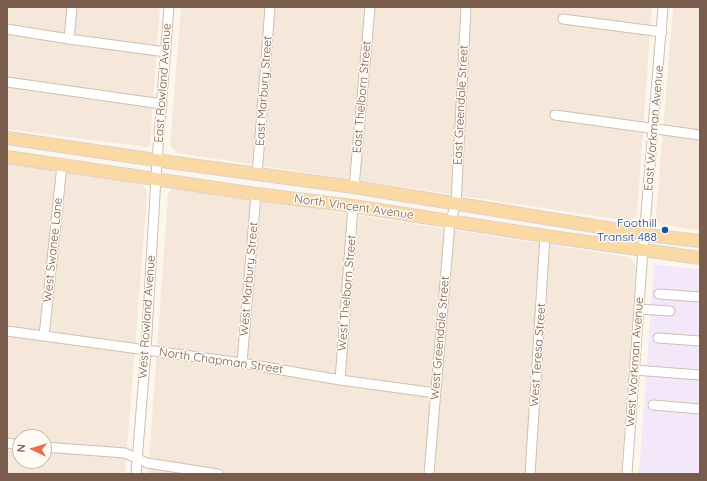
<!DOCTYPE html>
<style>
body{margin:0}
#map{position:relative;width:707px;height:481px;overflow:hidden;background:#fdf6ec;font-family:Quicksand,sans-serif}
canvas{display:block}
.frame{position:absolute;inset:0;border:8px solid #7a5c4d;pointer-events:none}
.north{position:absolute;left:12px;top:429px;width:40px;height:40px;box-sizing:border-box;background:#fffaf3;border:1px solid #cabbb1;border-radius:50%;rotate:274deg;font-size:11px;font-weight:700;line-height:16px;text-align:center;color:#7a5c4d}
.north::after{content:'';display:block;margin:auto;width:14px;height:18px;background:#e76f51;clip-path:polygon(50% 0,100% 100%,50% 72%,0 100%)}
</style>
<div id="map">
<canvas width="707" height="481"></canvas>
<div class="frame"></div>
<div class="north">N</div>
</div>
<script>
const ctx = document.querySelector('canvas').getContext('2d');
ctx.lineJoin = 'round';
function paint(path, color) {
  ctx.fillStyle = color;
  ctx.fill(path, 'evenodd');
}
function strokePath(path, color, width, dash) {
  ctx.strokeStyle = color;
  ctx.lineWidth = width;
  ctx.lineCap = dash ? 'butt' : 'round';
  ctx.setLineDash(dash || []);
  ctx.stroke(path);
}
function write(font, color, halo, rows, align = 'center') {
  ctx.font = font + ' Quicksand,sans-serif';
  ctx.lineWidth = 3;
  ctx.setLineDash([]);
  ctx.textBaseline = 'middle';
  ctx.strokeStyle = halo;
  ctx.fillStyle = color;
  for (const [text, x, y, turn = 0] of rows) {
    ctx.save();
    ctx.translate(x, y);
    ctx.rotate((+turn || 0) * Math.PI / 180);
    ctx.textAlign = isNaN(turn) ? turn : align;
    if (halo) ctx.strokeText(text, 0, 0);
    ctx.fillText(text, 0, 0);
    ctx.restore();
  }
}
paint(new Path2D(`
 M7,7H160L150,145L146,147L7,129Z
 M181,7H652L637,214L632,220L629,221L177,153L170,145Z
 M673,7H700V231L662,224L657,222L656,215Z
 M7,163L141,184L146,189L147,196L125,474H7ZM20,437H44V461H20Z
 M174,187L629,257L633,261L636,267L621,474H148L168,195L171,189Z`), '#f5e8da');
paint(new Path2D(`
 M654,264L700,270V474H639Z`), '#f3e8fa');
const minor = new Path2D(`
 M563,19L662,32
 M7,29L69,39L166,52
 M69,39L72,7
 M7,82L162,104
 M555,115L700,135
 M257,175L270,7
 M354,187L370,7
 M659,294L700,297
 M639,309L670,311
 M7,331L242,363L340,380L436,393
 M44,336L62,165
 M658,338L700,341
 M242,363L256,194
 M634,370L700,375
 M340,380L353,206
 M653,405L700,409
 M7,443L20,445
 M44,447L125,453L147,463L218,474
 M136,474L146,350L157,160L169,7
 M429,474L450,222L456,204L466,7
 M530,474L545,236
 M627,474L643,250L663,7`);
const major = new Path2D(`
 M7,138L176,163L354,187L656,236L700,241
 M7,157L256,194L353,206L545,236L700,258`);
strokePath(minor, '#d1beb0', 11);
strokePath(major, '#dad1cd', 14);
strokePath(minor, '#fff', 9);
strokePath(major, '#fbd9a5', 12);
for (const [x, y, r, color] of [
 [665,230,4,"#1a4fb4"]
]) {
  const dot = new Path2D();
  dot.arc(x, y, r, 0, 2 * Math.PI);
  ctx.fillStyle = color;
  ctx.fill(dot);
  strokePath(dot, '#fffaf3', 1.5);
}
write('12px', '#7a5c4d', '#fffaf3', [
 ["East Rowland Avenue",163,83,-86],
 ["East Marbury Street",264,91,-86],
 ["East Thelborn Street",362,97,-85],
 ["East Greendale Street",461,105,-87],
 ["East Workman Avenue",654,128,-85],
 ["North Vincent Avenue",354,207,8],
 ["West Swanee Lane",53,250,-84],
 ["West Marbury Street",249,279,-85],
 ["West Thelborn Street",347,293,-85],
 ["West Rowland Avenue",147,317,-86],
 ["West Greendale Street",440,338,-85],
 ["West Teresa Street",538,355,-86],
 ["North Chapman Street",221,361,8],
 ["West Workman Avenue",635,362,-86]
]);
write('12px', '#164399', '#fffaf3', [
 ["Foothill",657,223],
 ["Transit 488",657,237]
], 'right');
</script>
